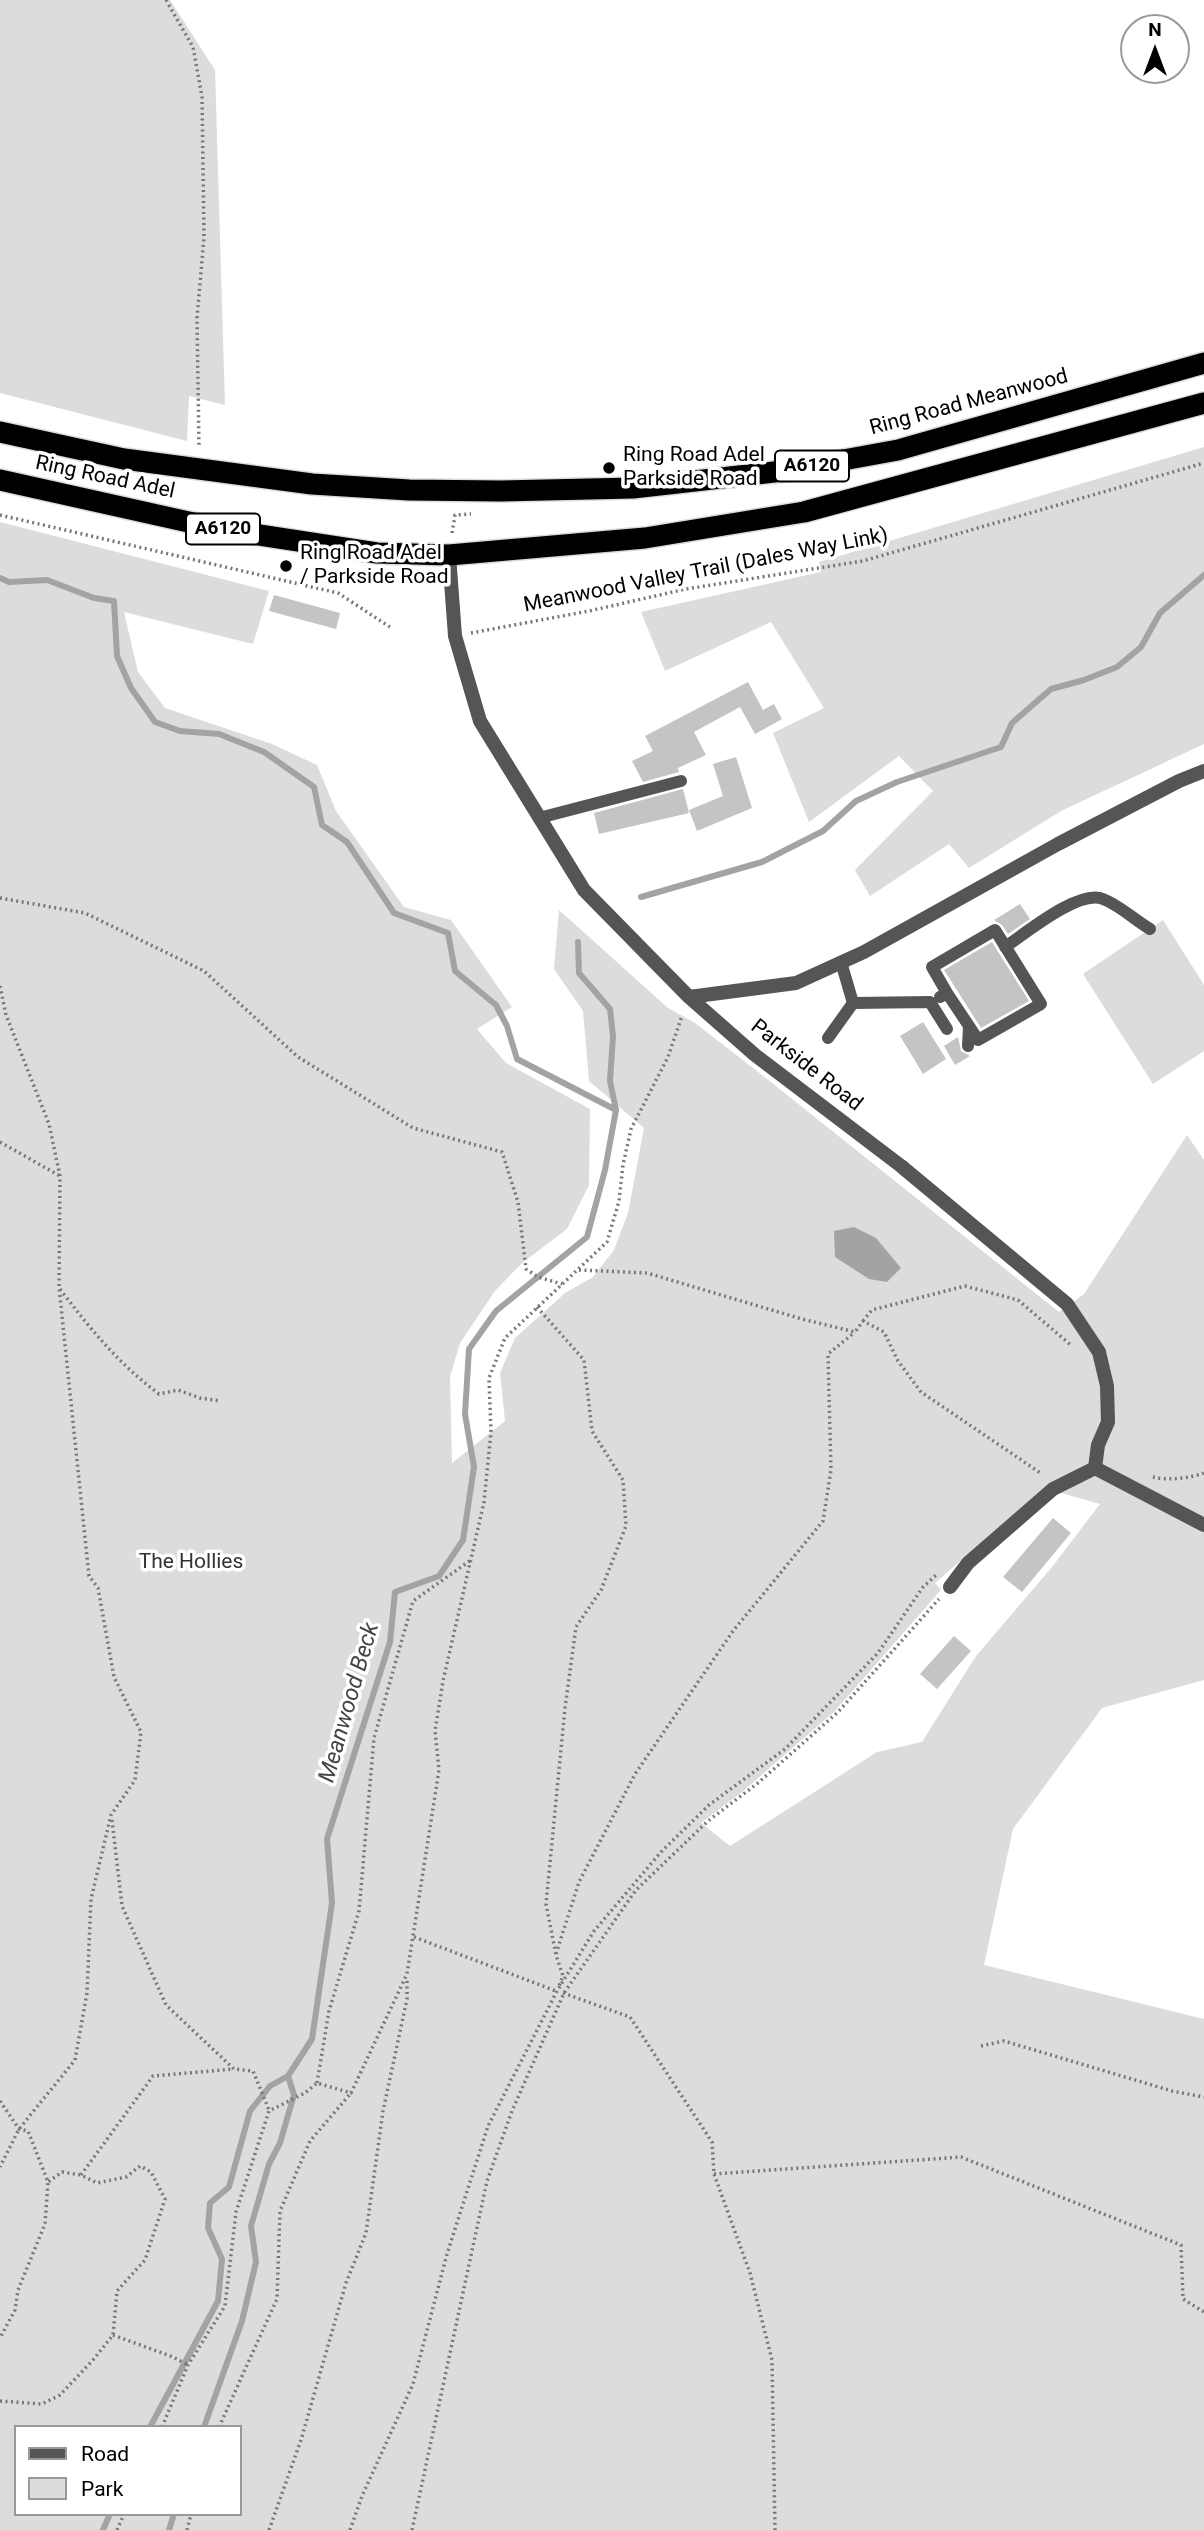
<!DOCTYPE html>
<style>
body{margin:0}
#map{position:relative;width:1204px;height:2530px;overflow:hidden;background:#fff;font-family:Roboto,sans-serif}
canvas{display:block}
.legend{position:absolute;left:14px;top:2425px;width:228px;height:91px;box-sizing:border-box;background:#fff;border:2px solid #999;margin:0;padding:9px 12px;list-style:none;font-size:21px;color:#000}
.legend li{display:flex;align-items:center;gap:14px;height:35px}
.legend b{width:35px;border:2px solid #999}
.north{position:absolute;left:1120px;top:14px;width:70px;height:70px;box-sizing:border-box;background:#fff;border:2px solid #999;border-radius:50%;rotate:0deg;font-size:19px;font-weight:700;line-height:28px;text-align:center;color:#000}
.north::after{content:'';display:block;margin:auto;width:24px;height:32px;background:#000;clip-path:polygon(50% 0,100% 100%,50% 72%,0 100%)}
</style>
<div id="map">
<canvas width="1204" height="2530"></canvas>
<ul class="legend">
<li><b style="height:9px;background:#555"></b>Road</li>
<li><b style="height:19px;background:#dcdcdc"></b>Park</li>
</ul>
<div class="north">N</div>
</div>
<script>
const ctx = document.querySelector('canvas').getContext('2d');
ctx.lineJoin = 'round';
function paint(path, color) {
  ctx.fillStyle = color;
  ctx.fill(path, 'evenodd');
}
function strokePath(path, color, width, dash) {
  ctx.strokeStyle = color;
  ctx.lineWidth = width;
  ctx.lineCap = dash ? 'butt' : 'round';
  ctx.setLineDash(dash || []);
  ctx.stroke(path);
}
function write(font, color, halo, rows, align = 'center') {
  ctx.font = font + ' Roboto,sans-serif';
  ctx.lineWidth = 7;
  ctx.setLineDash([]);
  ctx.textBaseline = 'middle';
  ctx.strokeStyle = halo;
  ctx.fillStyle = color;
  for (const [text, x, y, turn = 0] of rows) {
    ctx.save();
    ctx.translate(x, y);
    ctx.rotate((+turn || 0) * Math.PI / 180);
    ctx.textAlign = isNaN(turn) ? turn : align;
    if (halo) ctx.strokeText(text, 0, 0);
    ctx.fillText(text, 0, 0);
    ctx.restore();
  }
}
paint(new Path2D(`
 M0,0H170L215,70L225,405L189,396L187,441L0,393Z
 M1204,447V744L1061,811L969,868L949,844L870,896L855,870L933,791L899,756L809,822L773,733L824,708L771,622L665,671L641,612L821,572L819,562Z
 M0,522L269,591L253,644L124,612L138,672L165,708L272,744L317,765L336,811L404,907L451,920L512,1007L477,1029L506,1063L590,1109L589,1185L567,1229L522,1263L495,1291L460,1343L450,1377L452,1463L505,1421L500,1373L515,1338L565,1293L593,1277L614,1250L628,1213L644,1128L589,1081L583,1011L554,969L559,910L668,1008L695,1023L757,1071L1059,1312L1084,1294L1187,1135L1204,1160V1680L1102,1708L1013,1829L984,1965L1204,2019V2530H0ZM1044,1488L1100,1504L1052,1567L976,1656L922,1742L877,1752L730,1846L701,1823L742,1792L835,1711L941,1590L935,1583ZM16,2427H240V2514H16Z
 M1163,920L1204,985V1051L1153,1084L1083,974Z`), '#dcdcdc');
paint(new Path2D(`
 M854,1227L876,1238L901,1268L887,1282L869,1279L835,1257L834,1231Z`), '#a3a3a3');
strokePath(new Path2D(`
 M0,578L9,582L47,580L94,598L114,601L117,656L131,688L155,722L180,731L219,734L264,752L314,787L322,825L347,842L394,913L448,933L455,971L496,1005L507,1026L517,1059L616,1110
 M641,897L762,862L823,831L856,801L897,782L1001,747L1012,723L1051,689L1084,680L1117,667L1141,647L1160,613L1204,575
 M150,2427L218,2301L222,2259L208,2228L210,2203L229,2187L250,2111L270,2086L288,2076
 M204,2427L242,2321L256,2262L251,2226L269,2164L280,2143L294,2095L288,2076L312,2039L332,1903L327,1839L390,1642L395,1592L439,1576L463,1540L474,1467L465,1414L469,1349L496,1311L587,1237L605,1170L616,1110L610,1081L613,1036L610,1009L579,973L578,942
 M103,2530L110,2514
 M169,2530L174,2514`), '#a3a3a3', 6);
paint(new Path2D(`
 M274,595L340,613L336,629L269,611Z
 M748,682L763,710L774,704L782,719L755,734L740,707L694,732L706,755L678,768L679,772L643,782L632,761L653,751L645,736Z
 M736,757L752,808L697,831L689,810L723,796L713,764Z
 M683,789L689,813L599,834L594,813Z
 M1020,904L1030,919L1008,934L1002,925L994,920Z
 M992,942L1029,1001L981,1028L944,970Z
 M923,1022L946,1059L923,1074L900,1036Z
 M958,1037L961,1051L970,1056L955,1065L944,1046Z
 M1053,1518L1071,1533L1022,1592L1003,1577Z
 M954,1636L971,1651L937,1689L920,1674Z`), '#c4c4c4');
const highway = new Path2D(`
 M0,432L124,459L312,484L409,490L501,491L633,488L783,471L898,450L1204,363
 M0,480L220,529L377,553L449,555L645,538L804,512L1204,403`);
strokePath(highway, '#dbdbdb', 24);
strokePath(new Path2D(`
 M166,0L193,47L202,97L204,237L197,318L199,448
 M0,515L338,593L390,627
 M452,533L455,515L471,514
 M471,633L589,611L686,589L863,561L1204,463
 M0,898L85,913L204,971L298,1057L413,1128L502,1152L518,1202L526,1269L538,1277L562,1284
 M0,986L6,1015L49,1124L60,1176L59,1287L89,1576L98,1588L114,1677L141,1732L135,1780L111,1815L91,1899L87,1993L75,2060L19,2129L0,2167
 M0,1142L60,1176
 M579,1270L647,1273L802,1319L855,1332L863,1321L884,1332L898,1361L921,1392L1042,1474
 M60,1289C91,1330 118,1363 159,1394L178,1390L200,1398L221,1401
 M537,1307L584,1360L592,1431L623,1480L626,1526L601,1590L576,1627L565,1708L546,1904L556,1955L563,1976L559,1986
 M863,1321L872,1310L965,1286L1018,1300L1072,1346
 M1153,1477C1168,1481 1190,1478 1204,1473
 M112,1820L122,1906L166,2005L234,2069L253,2071L269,2110
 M414,1937L556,1991
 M556,1954L579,1882L635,1774L733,1631L823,1521L831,1470L828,1354L855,1332
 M563,1993L630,2017L712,2142L714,2174L750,2273L772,2360L775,2530
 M981,2046L1004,2041L1172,2091L1204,2097
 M317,2083L329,2011L359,1911L374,1738L413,1601L471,1560
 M0,2101L19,2129L28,2131L48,2182L45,2224L18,2290L15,2310L0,2338
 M714,2174L961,2157L1181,2245L1183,2299L1204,2312
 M81,2175L153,2076L234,2069
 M113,2335L173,2357L188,2365
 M0,2401L42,2404L60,2395L93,2360L113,2335L117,2291L145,2260L165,2199L151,2172L140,2166L126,2177L97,2183L81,2175L62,2172L48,2182
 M162,2427L188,2365L225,2306L236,2212L269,2111L305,2093L317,2083L351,2093L407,1974L439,1770L435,1731L443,1681L484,1502L491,1432L489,1378L505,1338L607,1242L619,1201L623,1165L631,1129L668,1057L682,1016
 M219,2427L277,2299L280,2211L310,2141L351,2093
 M117,2530L124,2514
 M187,2530L191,2514
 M269,2530L301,2440L346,2283L366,2233L383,2111L407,1999V1978
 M350,2530L362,2496L413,2384L447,2254L488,2126L557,1991L594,1931L661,1852L709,1805L785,1749L878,1653L923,1587L936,1575
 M412,2530L487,2181L512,2111L564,1993L636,1890L708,1821L758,1783L838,1712L939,1599`), '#777', 3.5, [2, 3.5]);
strokePath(new Path2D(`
 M539,818L681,781
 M1005,947C1026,933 1079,889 1103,899C1119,905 1135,920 1150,929
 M841,962L853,1003L930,1002L947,1029
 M947,993L932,967L995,930L1041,1004L978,1040L969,1026
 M940,997L947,993L969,1026L968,1046
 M828,1038L853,1003`), '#555', 12);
strokePath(new Path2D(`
 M449,555L455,636L480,721L584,890L689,997L755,1055L901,1166L1067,1304L1099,1352L1107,1386L1108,1422L1098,1445L1095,1468
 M689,997L796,983L864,952L1058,844L1179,781L1204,771
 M1095,1468L1204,1525
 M950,1587L968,1563L1053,1489L1095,1468`), '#555', 14);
strokePath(highway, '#000', 21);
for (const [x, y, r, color] of [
 [609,468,7,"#000"],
 [286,566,7,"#000"]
]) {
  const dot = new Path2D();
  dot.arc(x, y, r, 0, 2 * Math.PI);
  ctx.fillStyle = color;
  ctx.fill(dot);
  strokePath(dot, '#fff', 2.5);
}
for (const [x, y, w] of [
 [812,466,74],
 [223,529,74]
]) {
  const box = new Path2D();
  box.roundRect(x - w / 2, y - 15.5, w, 31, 5);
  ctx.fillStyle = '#fff';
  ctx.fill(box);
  strokePath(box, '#000', 2);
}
write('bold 19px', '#000', null, [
 ["A6120",812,466],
 ["A6120",223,529]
]);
write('21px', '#000', '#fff', [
 ["Ring Road Meanwood",969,403,-15],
 ["Ring Road Adel",105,478,12],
 ["Meanwood Valley Trail (Dales Way Link)",706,571,-11],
 ["Parkside Road",806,1066,38]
]);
write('21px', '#000', '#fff', [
 ["Ring Road Adel",623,456],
 ["Parkside Road",623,480],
 ["Ring Road Adel",300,554],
 ["/ Parkside Road",300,578]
], 'left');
write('21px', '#333', '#fff', [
 ["The Hollies",191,1563]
]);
write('italic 23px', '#444', '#fff', [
 ["Meanwood Beck",350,1703,-74]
]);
</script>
